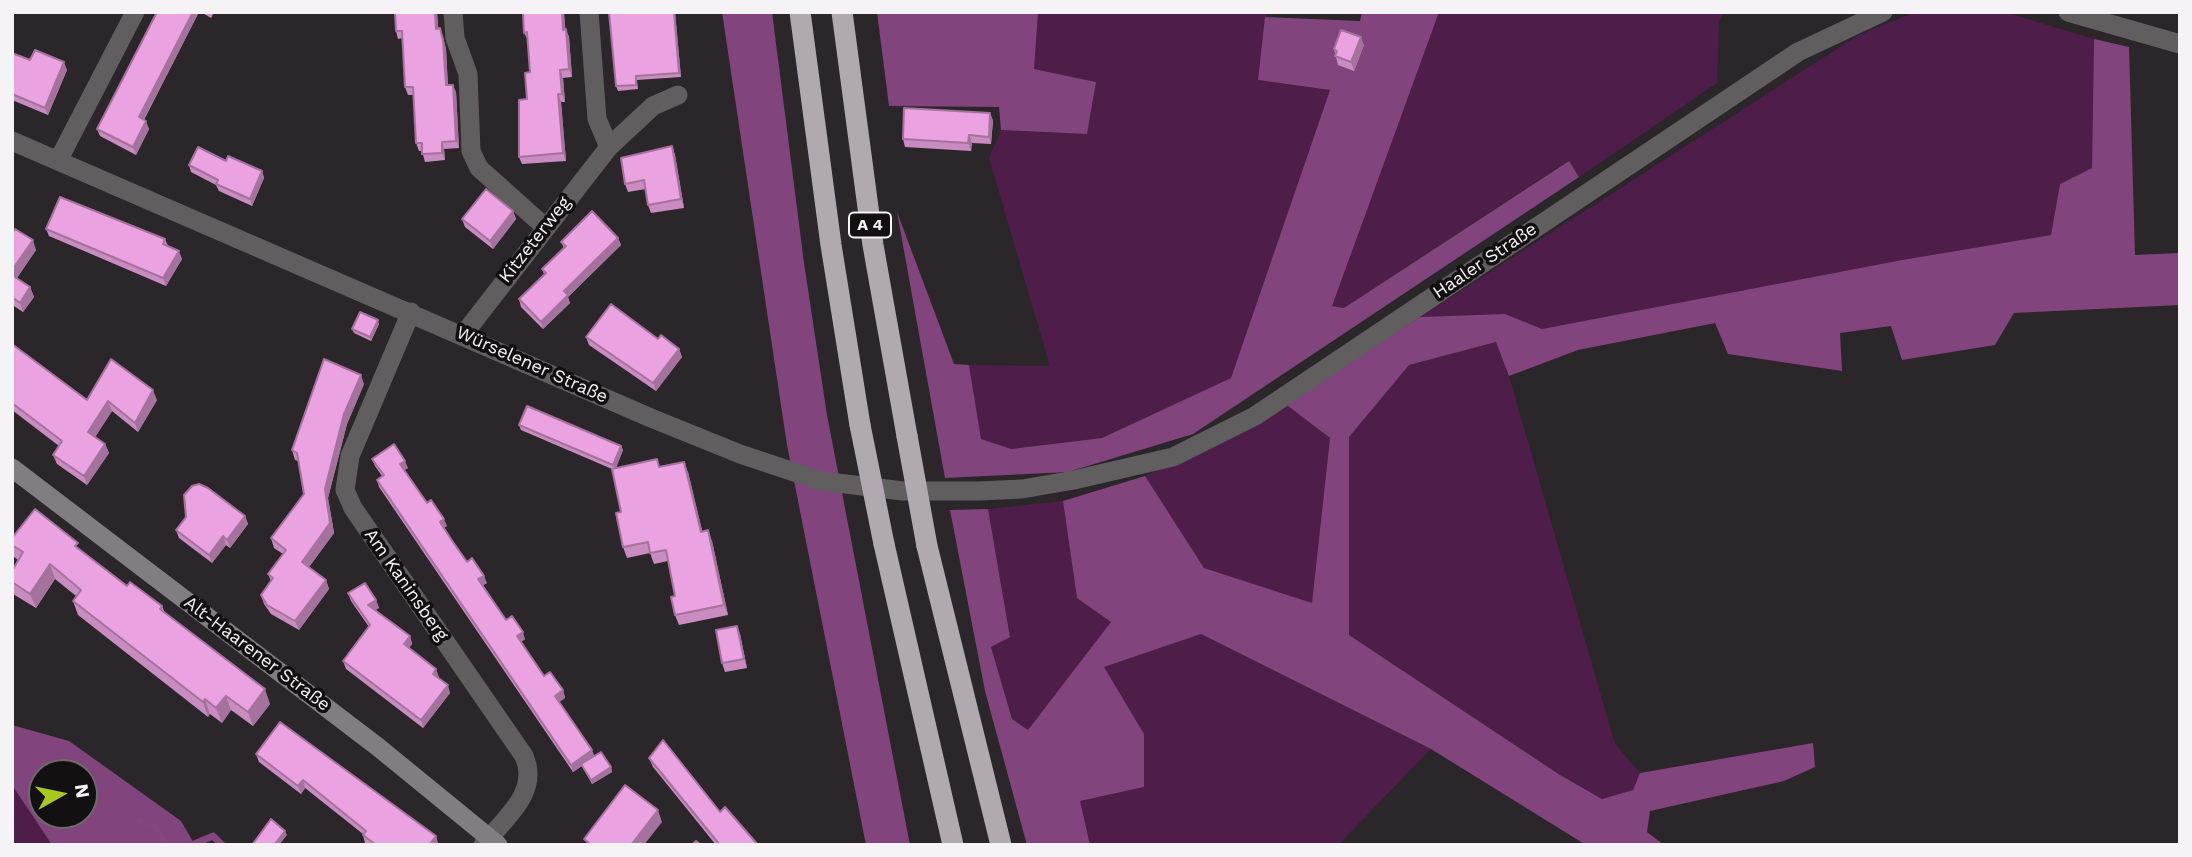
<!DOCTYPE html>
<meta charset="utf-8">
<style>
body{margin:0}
#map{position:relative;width:2192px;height:857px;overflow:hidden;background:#2b262a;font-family:"Work Sans",sans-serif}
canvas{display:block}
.frame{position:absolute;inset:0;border:14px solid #f6f3f6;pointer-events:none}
.north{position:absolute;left:28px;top:759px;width:70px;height:70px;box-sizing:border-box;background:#121011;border:2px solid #6d6b6d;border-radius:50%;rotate:81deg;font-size:19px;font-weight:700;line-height:28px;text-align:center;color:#f6f3f6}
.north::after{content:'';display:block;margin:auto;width:24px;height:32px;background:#a7c81f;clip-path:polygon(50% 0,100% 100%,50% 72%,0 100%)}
</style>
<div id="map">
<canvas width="2192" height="857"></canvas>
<div class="frame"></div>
<div class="north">N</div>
</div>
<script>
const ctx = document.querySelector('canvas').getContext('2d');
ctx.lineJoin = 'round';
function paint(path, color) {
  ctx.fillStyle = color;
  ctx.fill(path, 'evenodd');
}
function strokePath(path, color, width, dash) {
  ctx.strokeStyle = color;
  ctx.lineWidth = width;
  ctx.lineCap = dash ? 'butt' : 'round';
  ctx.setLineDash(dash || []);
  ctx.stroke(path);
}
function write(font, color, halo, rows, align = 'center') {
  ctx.font = font + ' "Work Sans",sans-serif';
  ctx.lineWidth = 7;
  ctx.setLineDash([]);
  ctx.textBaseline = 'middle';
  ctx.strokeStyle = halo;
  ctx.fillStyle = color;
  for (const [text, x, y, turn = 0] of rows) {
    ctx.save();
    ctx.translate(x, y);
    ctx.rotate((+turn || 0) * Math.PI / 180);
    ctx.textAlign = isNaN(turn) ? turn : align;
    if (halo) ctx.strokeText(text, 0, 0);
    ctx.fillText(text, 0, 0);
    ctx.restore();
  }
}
paint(new Path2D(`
 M1038,12H1267L1258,80L1330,90L1231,378L1102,438L1010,449L981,440L969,365L1050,366L989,158L1001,130L1087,134L1096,82L1033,69Z
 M1439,12H1724L1719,22L1717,83L1579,177L1568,161L1344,308L1331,306Z
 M1915,12L2011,14L2094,39L2092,168L2060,184L2051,235L1902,260L1542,329L1504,314L1420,317L1857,36Z
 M1497,342L1509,376L1615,744L1640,773L1633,790L1602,799L1560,775L1349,635V437L1409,365Z
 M1284,403L1330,438L1312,604L1204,568L1145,476L1235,435Z
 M1063,501L1077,598L1112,622L1028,730L1012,719L991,647L1010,636L988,509Z
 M1201,634L1431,749L1338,845H1090L1079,801L1144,787V734L1104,667Z
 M12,785L52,845H12Z`), '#4f1d4a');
paint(new Path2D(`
 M722,12H772L804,263L827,415L910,845H866L787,445Z
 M877,12H1038L1034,69L1096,82L1087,134L1001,130L999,107L889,106Z
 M1362,12H1439L1332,306L1344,308L1569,161L1579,177L1193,434L1068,472L945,478L897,212L954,364L969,365L981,439L1011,449L1102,438L1231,378L1330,90L1258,80L1265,17L1360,21Z
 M2094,39L2129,47L2135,255L2180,253V305L2014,313L1995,345L1902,360L1891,326L1840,333L1842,371L1728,354L1715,323L1578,350L1509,376L1496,342L1409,365L1349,437V635L1560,775L1602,799L1633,790L1640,773L1813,743L1815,767L1784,781L1650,811L1647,832L1664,845H1586L1431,749L1201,634L1104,667L1144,734V787L1080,801L1090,845H1027L985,691L950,510L988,509L1010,637L991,647L1012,719L1028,730L1111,622L1077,598L1063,501L1145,476L1204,568L1312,603L1330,438L1284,403L1420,317L1505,314L1542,329L1902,260L2051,235L2060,184L2092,168Z
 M12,725L69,741L181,821L195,845H52L12,785ZM84,773V815H42V773Z`), '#82447c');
strokePath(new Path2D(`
 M141,821L156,827L166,845
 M192,845L213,836L222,845`), '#85467f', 7);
strokePath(new Path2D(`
 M453,12L455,38L468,74L471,151L479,168L545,227
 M589,12L597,119L609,147
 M2068,12L2180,44
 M12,141L651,418L740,454L821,481L903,491H979L1022,489L1074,480L1173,457L1255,416L1798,52L1883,12
 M59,159L135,12
 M411,312L350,456L345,490L353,508L524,756C540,792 505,818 483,845
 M463,335L609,147L653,106L678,95`), '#615e60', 19);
strokePath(new Path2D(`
 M12,468L378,747L498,845`), '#817d80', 19);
strokePath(new Path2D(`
 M800,12L831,245L860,425
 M842,12L873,245L907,436
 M884,544L953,845
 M927,546L1001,845`), '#b0a9af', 21);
strokePath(new Path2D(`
 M860,425L884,544
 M907,436L927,546`), '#b0a9af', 21);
paint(new Path2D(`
 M157,12H199L144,120L149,129L136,155L100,136L97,129Z
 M201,12H214L211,18Z
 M395,12H437L438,28L443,36L446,49L448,85L456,92L459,148L444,149L445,160L425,162L422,151H419L416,143L413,95H408L405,87L402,38L398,39L396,31Z
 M523,12H564L565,29L569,37L572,77L563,78L565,102H561L566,161L522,164L519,157L530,72L528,40L524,33Z
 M675,12L681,77L637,80L638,89L618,91L616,86Z
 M1364,45L1354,71L1338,65L1334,49Z
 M12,53L30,60L67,70L48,115L12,100Z
 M993,120L991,144L972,143L971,151L905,147L903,139Z
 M672,146L675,155L684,208L651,213L648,205L646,189L628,192L625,184Z
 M226,161L262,171L264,178L252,206L219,191L216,185L191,172L189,165Z
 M513,211L516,219L493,249L465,227L462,219Z
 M46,229L165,239L168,246L182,259L166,286L49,236Z
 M12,234L36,250L17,278L30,287L34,297L23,312L14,306L12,309Z
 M618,238L621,245L568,297L570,303L543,329L521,307L519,299L544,274L542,269L564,248L561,242Z
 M379,324L371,341L354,333L352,329Z
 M586,337L679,349L682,357L656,391L589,345Z
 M12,344L87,400H157L138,432L112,411L95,437L105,444L109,453L87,485L57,464L53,455L59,446L12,410Z
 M364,384L347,424L328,498L334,533L309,567L326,580L329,589L299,630L271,614L264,604L261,595L271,581L268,574L283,554L274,548L271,538L304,494L298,461L295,460L292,450Z
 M519,425L621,446L623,450L616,468L660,467L688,472L702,531L712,541L728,615L679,625L675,615V596L668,561L654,564L650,553L627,558L623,547L621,512L612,469L521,430Z
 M372,459L408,468L404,470L427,503L447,526L444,528L467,562L487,583L483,585L506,620L525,639L521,642L544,676L563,690L565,698L559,702L594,756L611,767L612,772L592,784L582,766L573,772L379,487L377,480L382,476L375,466Z
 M245,516L248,524L230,548L226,545L212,563L179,538L176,530Z
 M12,538L80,550L127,586L162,606L165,613L270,704L253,726L231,710L222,723L210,714L208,717L78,615L73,601L76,596L55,579L36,608L13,594L12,571L18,560L14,557L12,553Z
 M348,593L376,600L379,608L375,610L410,636L412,644L409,648L439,677L438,678L450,693L423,728L346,669L343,661L369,627L351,601Z
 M737,626L740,634L747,668L725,672L722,663Z
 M256,754L436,836L438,844V845H368L365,843L363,835V834L305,788L301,794L259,762Z
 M649,758L720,812L758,845H716L653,767Z`), '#c98cc1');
paint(new Path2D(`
 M193,12H199L141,125L139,117Z
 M435,12H437L439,36L436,29Z
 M562,12H564L566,37L563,30Z
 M674,12H675L681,77L679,73Z
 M440,28L446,49L448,93L446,85Z
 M566,29L569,37L572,77L569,69Z
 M1361,37L1364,45L1354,71L1351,62Z
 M64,62L67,70L48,115L45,108Z
 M560,70L563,78L565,102L562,94Z
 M453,85L456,92L459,148L456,141Z
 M558,94L561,102L566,161L563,153Z
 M990,113L993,120L991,144L989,137Z
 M146,121L149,129L136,155L133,147Z
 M969,135L972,143L971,151L968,143Z
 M442,142L444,149L445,160L442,153Z
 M672,146L675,155L684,208L681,199Z
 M262,171L264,178L252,206L250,199Z
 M513,211L516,219L493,249L490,241Z
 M618,238L621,245L568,297L570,303L543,329L541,322L564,291Z
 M33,240L36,250L13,283L12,280V270Z
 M179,251L182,259L166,286L163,278Z
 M30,287L34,297L23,312L20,303Z
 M378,320L379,324L371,341L370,337Z
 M679,349L682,357L656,391L653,383Z
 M361,375L364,384L347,424L328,498L334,533L306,571L302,562L344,414Z
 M153,390L157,400L138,432L135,423Z
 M108,401L112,411L92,442L88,432Z
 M105,444L109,453L87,485L84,476Z
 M621,446L623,450L615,470L613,465Z
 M405,461L408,468L403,471L400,464Z
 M684,462L688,472L705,542L701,532Z
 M245,516L248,524L230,548L227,540Z
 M444,519L447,526L442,529L440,522Z
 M708,530L712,541L728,615L724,605Z
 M223,536L226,545L212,563L209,555Z
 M50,564L55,579L36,608L30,594Z
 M484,576L487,583L481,586L478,579Z
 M326,580L329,589L299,630L295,621Z
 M376,600L379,608L371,613L368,605Z
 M737,626L740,634L747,668L744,659Z
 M523,632L525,639L519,644L517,636Z
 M410,636L412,644L406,652L404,644Z
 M436,669L439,677L436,681L433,674Z
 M448,685L450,693L423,728L421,720Z
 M265,689L270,704L253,726L248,712Z
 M563,690L565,698L558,703L555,696Z
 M226,696L231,710L222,723L216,708Z
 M205,699L210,714L208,717L203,702Z
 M592,750L595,757L573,772L571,765Z
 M611,767L612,772L592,784L591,780Z
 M303,780L305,788L301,794L298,786Z
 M658,810L662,822L644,845H631Z
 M285,831L287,835L279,845H274Z
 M436,836L438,844L429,845Z`), '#a4729d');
const building = new Path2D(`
 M157,12H193L139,117L146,121L133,147L97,129Z
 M395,12H435L436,29L440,28L443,41L446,85H453L456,141L442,142V153L422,154V143H416L413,87H405L402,31H396Z
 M523,12H562L563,30L566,29L569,69L560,70L562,94H558L563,153L519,157V100L527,99L525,73L530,72L527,32L524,33Z
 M609,12H674L679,73L636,76V85L616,86Z
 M1341,30L1361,37L1351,62L1335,56L1337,51L1334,49Z
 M35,50L64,62L45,108L12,94V53L30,60Z
 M904,108L990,113L989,137L969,135L968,143L903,139Z
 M672,146L681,199L648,205L644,180L625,184L621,158Z
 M198,147L226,161L228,156L262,171L250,199L216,184L218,180L189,165Z
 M486,189L513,211L490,241L462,219Z
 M60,197L165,239L163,244L179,251L163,278L46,229Z
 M592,211L618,238L564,291L568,295L541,322L519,299L546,273L542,269L566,246L561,242Z
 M15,229L33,240L12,270V234Z
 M12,275L30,287L20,303L12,297Z
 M611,304L658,339L661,335L679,349L653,383L586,337Z
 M360,312L378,320L370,337L352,329Z
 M12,344L87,400L111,359L153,390L135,423L108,401L88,432L105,444L84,476L53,455L62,441L12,403Z
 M324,359L361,375L344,414L325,489L330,523L302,562L326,580L295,621L267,605L261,595L273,578L268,574L286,550L271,538L304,494L297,453L292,450Z
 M527,406L621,446L613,465L519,425Z
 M394,444L405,461L400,464L427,503L431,500L444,519L440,522L453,542L467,562L472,558L484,576L478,579L506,620L512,616L523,632L517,636L544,676L550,672L563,690L555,696L592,750L571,765L377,480L384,475L372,459Z
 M657,459L659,467L684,462L701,532L708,530L724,605L675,615L671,597L675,596L666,550L650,553L648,542L623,547L616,513L621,512L612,469Z
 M199,484L208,488L245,516L227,540L223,536L209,555L176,530L186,517L184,495L192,486Z
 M35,509L78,543L75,546L127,586L130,582L162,606L160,609L265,689L248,712L226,696L216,708L205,699L203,702L73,601L81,590L50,564L30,594L12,582V571L23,552L12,545V538Z
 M365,583L376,600L368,605L410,636L404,644L436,669L433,674L448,685L421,720L343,661L370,625L348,593Z
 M737,626L744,659L722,663L716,630Z
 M280,722L436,836L429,845H376L363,835L366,831L303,780L298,786L256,754Z
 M663,740L720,812L725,807L758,845H720L649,758Z
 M601,752L611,767L591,780L581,764Z
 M625,785L658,810L631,845H591L584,839Z
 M271,819L285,831L274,845H252Z
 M696,841L701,845H692Z`);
paint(building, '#eaa3e0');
strokePath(building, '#a4729d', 2);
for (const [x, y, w] of [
 [870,225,42]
]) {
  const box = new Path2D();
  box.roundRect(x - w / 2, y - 12.5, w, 25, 5);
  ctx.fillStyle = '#121011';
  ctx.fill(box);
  strokePath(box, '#f6f3f6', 2);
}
write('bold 16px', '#f6f3f6', null, [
 ["A 4",870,225]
]);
write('18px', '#f6f3f6', '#121011', [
 ["Kitzeterweg",535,240,-52],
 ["Haaler Straße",1485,261,-34],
 ["Würselener Straße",532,365,24],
 ["Am Kaninsberg",406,585,55],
 ["Alt-Haarener Straße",257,654,37]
]);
</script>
